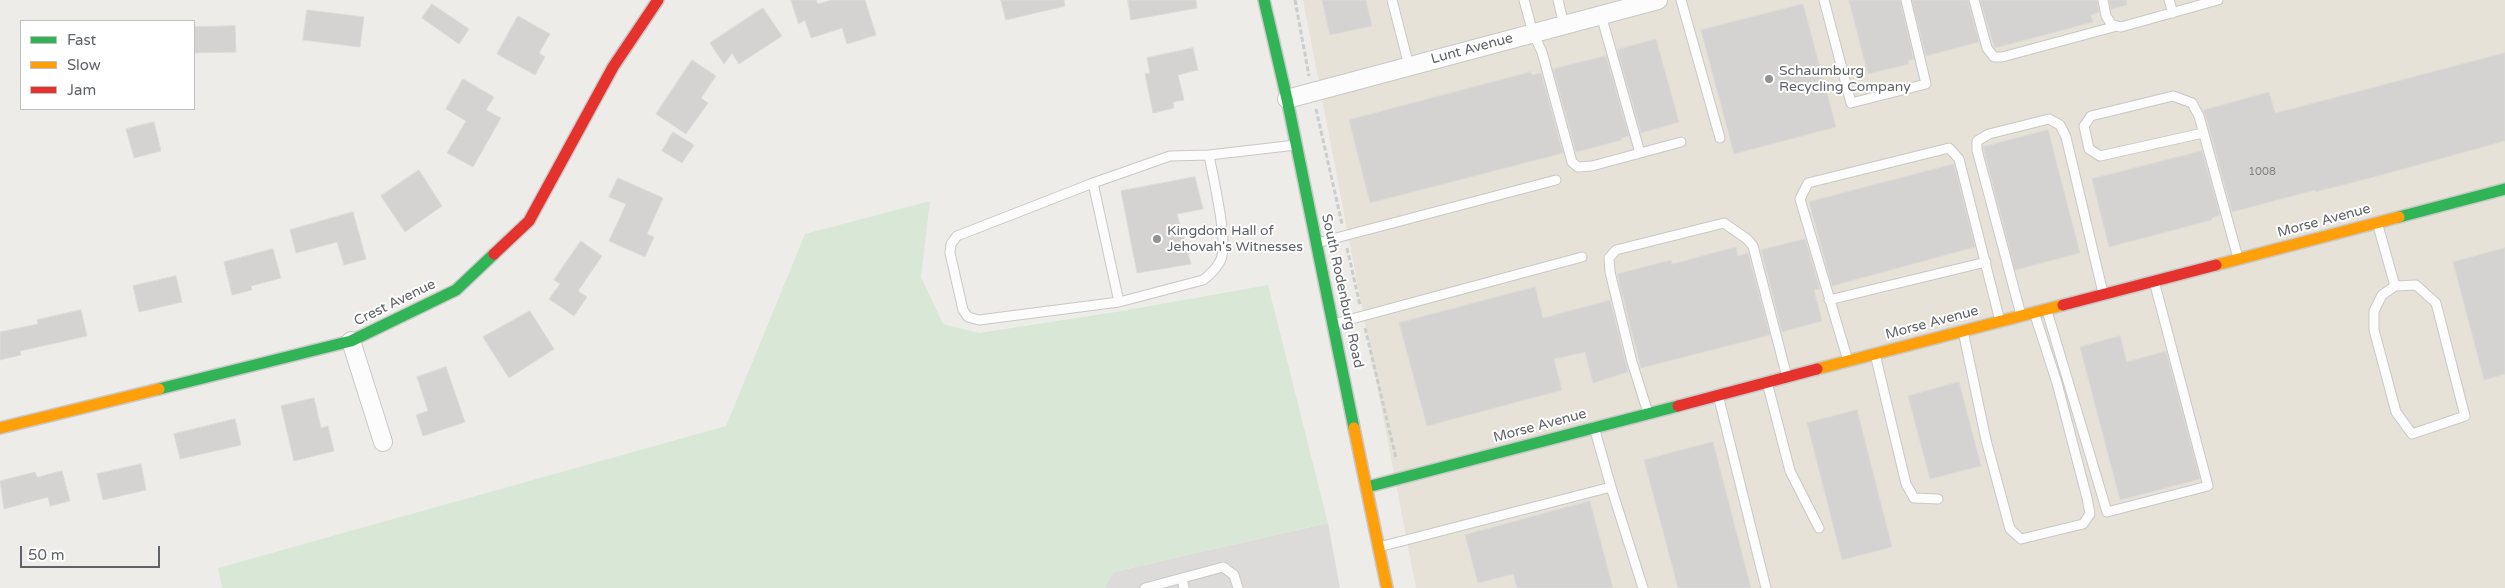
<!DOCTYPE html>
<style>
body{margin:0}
#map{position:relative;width:2505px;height:588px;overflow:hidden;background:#eeece9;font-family:"Varela Round",sans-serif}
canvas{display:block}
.legend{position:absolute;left:20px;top:20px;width:175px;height:90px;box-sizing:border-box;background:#fff;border:1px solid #bfc0c2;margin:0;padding:6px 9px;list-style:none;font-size:15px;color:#5f6266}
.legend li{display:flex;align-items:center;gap:10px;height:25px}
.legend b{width:25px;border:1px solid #bfc0c2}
.scale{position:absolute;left:20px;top:546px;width:140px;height:22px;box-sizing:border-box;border:2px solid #5f6266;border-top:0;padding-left:6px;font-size:15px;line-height:18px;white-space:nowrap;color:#5f6266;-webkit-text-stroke:4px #fff;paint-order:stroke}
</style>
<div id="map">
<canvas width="2505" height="588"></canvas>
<ul class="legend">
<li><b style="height:6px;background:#30b455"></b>Fast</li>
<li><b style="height:6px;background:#ff9f0a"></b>Slow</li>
<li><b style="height:6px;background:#e5322d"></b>Jam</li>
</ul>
<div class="scale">50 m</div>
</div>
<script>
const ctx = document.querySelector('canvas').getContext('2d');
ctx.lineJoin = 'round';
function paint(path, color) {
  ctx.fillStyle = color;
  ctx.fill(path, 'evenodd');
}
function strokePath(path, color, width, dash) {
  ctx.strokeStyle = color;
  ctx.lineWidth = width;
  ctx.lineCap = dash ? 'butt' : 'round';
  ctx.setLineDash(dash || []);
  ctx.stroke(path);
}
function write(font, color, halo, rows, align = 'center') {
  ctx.font = font + ' "Varela Round",sans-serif';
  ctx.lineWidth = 4;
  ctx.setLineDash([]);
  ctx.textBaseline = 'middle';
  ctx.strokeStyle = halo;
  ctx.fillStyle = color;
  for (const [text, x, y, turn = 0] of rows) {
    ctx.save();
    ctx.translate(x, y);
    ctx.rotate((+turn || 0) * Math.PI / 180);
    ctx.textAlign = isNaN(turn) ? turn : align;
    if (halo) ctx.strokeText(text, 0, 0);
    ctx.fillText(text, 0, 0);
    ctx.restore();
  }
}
paint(new Path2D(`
 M1303,0H2505V588H1416Z`), '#e6e2d8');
paint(new Path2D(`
 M1328,523L1340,588H1105L1113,572Z`), '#dddbd9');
paint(new Path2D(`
 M930,201L921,277L943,324L979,333L1122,311L1268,285L1328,523L1114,572L1105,588H222L218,568L726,426L805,234Z`), '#d9e8d6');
const building = new Path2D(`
 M791,0H816L818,4L832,0H865L876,35L847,44L842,28L811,38L805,20L799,24Z
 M1001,0H1064L1065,6L1006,20Z
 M1128,0H1196L1197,8L1131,20Z
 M1322,0H1366L1372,26L1330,35Z
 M1849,0H1900L1914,59L1908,61L1909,64L1868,74Z
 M1912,0H1968L1979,42L1926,56Z
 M1980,0H2097L2099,12L2091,15L2093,22L1995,48Z
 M2109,0H2126L2127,5L2111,9Z
 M432,4L469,29L459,44L422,18Z
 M1803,4L1836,127L1734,154L1701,30Z
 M763,8L782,36L739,64L732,53L724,64L710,43Z
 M307,10L364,17L360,47L303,40Z
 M518,16L550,34L539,53L545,57L535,75L497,54Z
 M235,26L236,52L194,53V27Z
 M1656,39L1679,122L1641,133L1617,50Z
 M1193,48L1198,70L1178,75L1184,100L1173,102L1174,108L1153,113L1145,74L1150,73L1147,58Z
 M2505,53V141L2374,177L2315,192V190L2232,212L2204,110L2269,92L2275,113Z
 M1606,56L1629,136L1621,138L1622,140L1576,152L1553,69Z
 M692,60L716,76L701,98L708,103L686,134L656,114Z
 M1531,72L1532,75L1541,73L1563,153L1370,203L1349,120Z
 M463,79L494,97L486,110L501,118L473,167L447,153L466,121L446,109Z
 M154,122L161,151L134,158L126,129Z
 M2048,130L2080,253L2015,270L1983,147Z
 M673,132L694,145L682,163L662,151Z
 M2202,151L2220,215L2212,218V220L2109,247L2092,179Z
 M1954,164L1975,247L1832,286L1809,202Z
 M419,170L442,206L405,232L381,196Z
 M1195,177L1203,209L1177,214L1191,264L1137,273L1121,191Z
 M618,178L663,198L647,234L654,237L645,257L609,241L626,204L609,197Z
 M353,212L366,259L344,265L337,242L296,253L290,230Z
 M1805,239L1820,289L1814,290L1822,321L1782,332L1761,250Z
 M581,241L602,256L578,291L587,297L574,316L549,299L560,284L554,280Z
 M1736,247L1738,256L1748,253L1770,335L1641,368L1617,274L1671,260L1672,264Z
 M2505,248V374L2484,380L2453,262Z
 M273,249L281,278L251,286L252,290L232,295L224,262Z
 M176,276L182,302L139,312L133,286Z
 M1535,287L1543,318L1610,300L1628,372L1593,383L1585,352L1554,359L1562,390L1427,426L1399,323Z
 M81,310L87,336L20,351L21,355L0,360V332L38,324L37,320Z
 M530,311L554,349L509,378L483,337Z
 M2120,336L2127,362L2166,351L2200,479L2120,500L2080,347Z
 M446,367L465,422L423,436L416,415L428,411L417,377Z
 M1959,382L1981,466L1930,479L1908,396Z
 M314,398L321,428L328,426L334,451L294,461L281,406Z
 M1857,410L1892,547L1842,560L1807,423Z
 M235,419L241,445L180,459L174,434Z
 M1713,442L1751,588H1678L1644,460Z
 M141,464L146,490L103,500L97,474Z
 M62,471L70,501L50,506L48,497L4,509L0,481L35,472L37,477Z
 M1590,501L1613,588H1517L1513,574L1478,583L1465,535Z`);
paint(building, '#d5d3d2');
strokePath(building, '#dddbd8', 1);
const lane = new Path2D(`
 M1392,0L1409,66
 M1524,0L1533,33L1542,52L1572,162L1578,167L1592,166L1681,142
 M1558,0L1564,25
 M1681,0L1720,138
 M1824,0L1851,103L1926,84L1906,0
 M1974,0L1987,48L1994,57H2002L2117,26
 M2103,0L2106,16L2112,25L2121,27L2218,0
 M2169,0L2173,13
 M1601,15L1640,153
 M2203,133L2100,156L2089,149L2084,126L2091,116L2173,96L2192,103L2199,116L2238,258
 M1093,183L1119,302L979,320L968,317L963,310L950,253L951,244L957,236L1093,183L1170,156L1209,155L1296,145
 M2377,222L2395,286L2382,295L2374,311V330L2396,412L2412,434L2465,416L2436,303L2416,285L2395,286
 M1317,243L1556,180
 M1829,300L1986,262
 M1119,302L1203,280C1210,275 1220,265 1222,256C1227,236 1213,177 1209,155
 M2047,311L2107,512L2208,486L2154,281
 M2021,315L1977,150V141L1989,134L2049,119L2060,125L2066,137L2103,293
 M1333,324L1582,257
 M1963,331L1986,440L2010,529L2021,539L2083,524L2090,514L2087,498L2057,383L2034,312
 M1875,354L1906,484L1914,498L1938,499
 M1848,361L1800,199L1808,183L1949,148L1959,159L2000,321
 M1767,382L1790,471L1819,528
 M1718,395L1766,588
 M1648,413L1632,362L1610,272L1609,258L1616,250L1724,223L1747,239L1753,246L1787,377
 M1611,487L1643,588
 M1379,547L1611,487L1594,427
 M1182,578L1184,588
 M1145,588L1223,567L1234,575L1238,588`);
const street = new Path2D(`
 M1287,99L1658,0
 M351,341L383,442`);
const fast = new Path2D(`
 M1264,0L1287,99L1354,428
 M2399,217L2505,189
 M159,389L351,341L456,290L494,254
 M1367,487L1678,406`);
const slow = new Path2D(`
 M2216,265L2399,217
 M1817,369L2063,305
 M0,428L159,389
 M1354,428L1387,588`);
const jam = new Path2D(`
 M494,254L529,221L613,67L658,0
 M2063,305L2216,265
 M1678,406L1817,369`);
strokePath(lane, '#c8c8c8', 11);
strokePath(street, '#c8c8c8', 20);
strokePath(fast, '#c8c8c8', 14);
strokePath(slow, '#c8c8c8', 14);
strokePath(jam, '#c8c8c8', 14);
strokePath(new Path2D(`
 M1295,0L1309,76
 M1316,109L1342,224
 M1347,248L1360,305
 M1365,328L1396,458`), '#cacecb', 3, [5, 2.5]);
strokePath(lane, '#fcfcfc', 9);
strokePath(street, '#fcfcfc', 18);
strokePath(fast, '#30b455', 11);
strokePath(slow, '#ff9f0a', 11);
strokePath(jam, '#e5322d', 11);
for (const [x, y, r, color] of [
 [1769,79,5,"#919294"],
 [1157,239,5,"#919294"]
]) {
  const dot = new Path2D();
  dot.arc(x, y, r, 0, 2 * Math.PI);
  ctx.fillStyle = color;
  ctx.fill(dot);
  strokePath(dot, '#fff', 2);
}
write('11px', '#7e8082', null, [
 ["1008",2262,172]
]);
write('14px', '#5f6266', '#fff', [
 ["Lunt Avenue",1472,49,-15],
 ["Morse Avenue",2324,221,-15],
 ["South Rodenburg Road",1342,291,78],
 ["Crest Avenue",395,303,-26],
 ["Morse Avenue",1932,323,-15],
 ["Morse Avenue",1540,426,-15]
]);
write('14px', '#5f6266', '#fff', [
 ["Schaumburg",1779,71],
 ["Recycling Company",1779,87],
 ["Kingdom Hall of",1167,231],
 ["Jehovah's Witnesses",1167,247]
], 'left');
</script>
